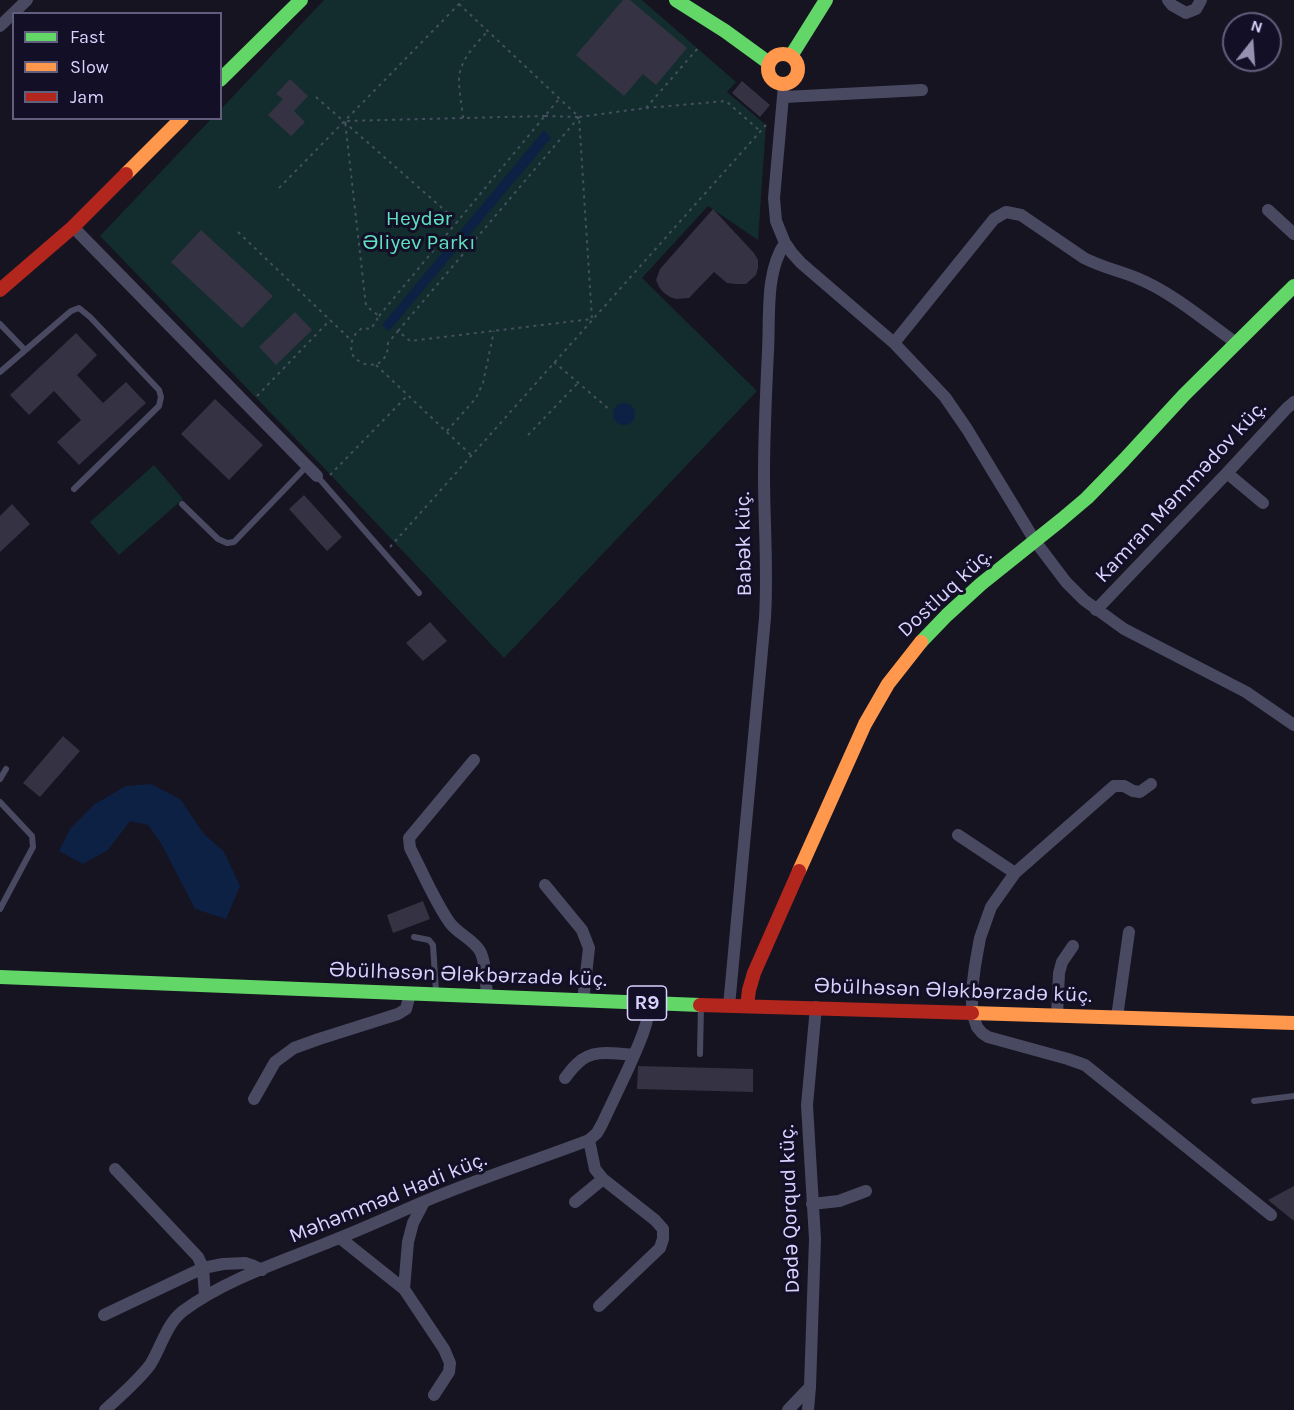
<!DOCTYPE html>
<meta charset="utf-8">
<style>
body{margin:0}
#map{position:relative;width:1294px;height:1410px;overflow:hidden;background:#161421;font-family:Karla,sans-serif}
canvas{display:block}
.legend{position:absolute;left:12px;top:12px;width:210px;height:108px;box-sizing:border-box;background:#130f26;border:2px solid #625e7d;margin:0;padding:8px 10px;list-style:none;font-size:18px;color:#d9d4ff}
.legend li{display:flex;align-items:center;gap:12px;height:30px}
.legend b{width:30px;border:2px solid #625e7d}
.north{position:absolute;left:1222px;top:12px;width:60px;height:60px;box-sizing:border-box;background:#130f26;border:2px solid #625e7d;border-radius:50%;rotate:17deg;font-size:16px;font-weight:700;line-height:24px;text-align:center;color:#d9d4ff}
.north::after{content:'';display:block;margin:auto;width:21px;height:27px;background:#9591b1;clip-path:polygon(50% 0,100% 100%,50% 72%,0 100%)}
</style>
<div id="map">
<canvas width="1294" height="1410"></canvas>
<ul class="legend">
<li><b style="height:8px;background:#63d668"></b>Fast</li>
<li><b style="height:8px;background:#ff974d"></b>Slow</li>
<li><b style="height:8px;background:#b3261e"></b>Jam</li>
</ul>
<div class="north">N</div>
</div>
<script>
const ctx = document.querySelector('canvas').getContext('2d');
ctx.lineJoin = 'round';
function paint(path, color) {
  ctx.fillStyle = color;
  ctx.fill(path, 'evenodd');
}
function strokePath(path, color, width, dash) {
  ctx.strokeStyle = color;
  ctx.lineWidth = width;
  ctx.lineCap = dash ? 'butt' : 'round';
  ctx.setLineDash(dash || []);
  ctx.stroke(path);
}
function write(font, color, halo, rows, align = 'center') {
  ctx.font = font + ' Karla,sans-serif';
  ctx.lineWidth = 6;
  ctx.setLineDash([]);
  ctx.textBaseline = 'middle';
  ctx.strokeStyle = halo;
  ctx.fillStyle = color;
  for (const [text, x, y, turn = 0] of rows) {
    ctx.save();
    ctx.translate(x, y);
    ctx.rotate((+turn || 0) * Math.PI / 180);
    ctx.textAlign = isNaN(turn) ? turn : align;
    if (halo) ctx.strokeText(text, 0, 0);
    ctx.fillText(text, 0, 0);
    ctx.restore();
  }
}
paint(new Path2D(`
 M324,0H642L736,82L727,92L766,125L758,240L708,206L642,278L757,391L504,658L325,469L100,236L211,119L220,118L221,109Z
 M154,465L183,499L119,555L90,522Z`), '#132c2d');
paint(new Path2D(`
 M544,130L551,138L389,331L382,325Z
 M613 414a11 11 0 1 1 22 0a11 11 0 1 1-22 0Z
 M151,784L180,799L204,834L224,852L240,886L226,919L195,909L162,845L148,825L130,821L108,850L83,864L59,851L70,829L95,804L126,786Z`), '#0d2144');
paint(new Path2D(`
 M623,0H630L687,48L656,85L643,74L624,96L576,55Z
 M290,79L308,96L294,111L305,122L291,136L268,115L283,99L276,94Z
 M742,81L770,105L760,117L732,93Z
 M713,209L754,253L758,260V268L756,275L746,284H736L727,283L714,272L689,298L676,299L670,297L664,293L659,287L656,280L660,269Z
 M201,230L273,296L242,328L171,262Z
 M295,312L312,330L276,365L259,347Z
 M76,333L97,355L77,375L103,403L126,382L146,403L79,465L57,442L81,420L54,391L29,415L10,395Z
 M215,399L263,445L229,480L181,434Z
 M304,495L342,537L327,551L289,509Z
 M12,504L30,524L0,552V516Z
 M430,622L447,641L423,661L406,643Z
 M63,736L80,751L40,797L23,783Z
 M423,901L430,919L393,933L387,915Z
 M638,1066L753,1069V1092L637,1089Z
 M1294,1186V1221L1268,1200Z`), '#343243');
strokePath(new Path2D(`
 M459,4L579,117L646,108L698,48
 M316,97L458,222
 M646,108L726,101L760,131
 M545,116L579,117L592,319L410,341L398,331L388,343L387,354L382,361L376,365L365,364L355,359L351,352L352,341L356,333L362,328L371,329L379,316L366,306L345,121Z
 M463,118C462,106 459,93 459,80C459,61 475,45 487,32
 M279,188L463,0
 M238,232L352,341
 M379,316L559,99
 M398,331L579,117
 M554,362L610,410
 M376,365L472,456
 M257,396L330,320
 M447,431L476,398L483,383L494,331
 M528,435L578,383
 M330,475L408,395
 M390,547L766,125`), '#44505f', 2, [3, 4.5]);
strokePath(new Path2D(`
 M0,324L25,350
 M0,372L71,311L79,308L90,317L159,390L161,397L159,406L74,489
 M317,476L419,593
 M182,504L218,539L227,543L234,542L307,466
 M0,779L6,769
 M0,802L32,836L33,847L0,909
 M414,937L429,940L433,945L436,991
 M700,1054L701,1005
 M1254,1101L1294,1096`), '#4a4962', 6);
strokePath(new Path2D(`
 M1168,0L1172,5L1186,13L1196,9L1201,0
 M0,26L27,0
 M784,85L774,198L776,221L785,243L792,253L801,263L894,343L945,397L967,429L1035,541L1066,582L1084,600L1124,629L1246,692L1294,725
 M784,97L922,90
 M1268,210L1294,234
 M73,227L317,476
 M894,343L994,219L1006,212L1021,215L1084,258C1101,267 1120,271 1137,278C1173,293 1204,320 1236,343
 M1227,473L1263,503
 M1096,610L1227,473L1287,408L1294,402
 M474,760L409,838L410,848C422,871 435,902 450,923C458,934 473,939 480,951C486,962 486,984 487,997
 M1151,784L1140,792L1133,791L1124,786H1114L1015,873L991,907L980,938L975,966L972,990V1012L977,1027L982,1033L988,1037L1068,1059L1085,1065L1271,1215
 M958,835L1015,873
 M545,885L582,930L589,948L583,1001
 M729,1006L765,618C768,570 764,523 764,475C764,434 766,392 768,351C770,317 765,272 785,243
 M1057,1015L1059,973L1062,962L1073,946
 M1117,1017L1129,932
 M565,1078C569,1073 573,1067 578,1063C593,1048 615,1054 634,1055
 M254,1099L275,1062L294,1048L319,1039L398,1014L406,1009L410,994
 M589,1140L595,1169L603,1179L655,1220L663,1229V1239L660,1248L599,1306
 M115,1169L198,1257L203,1268L205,1296
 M424,1202L413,1223L408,1242L404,1289L444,1349L450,1363L449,1372L434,1395
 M575,1202L603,1179
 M812,1204L839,1201L866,1191
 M340,1238L404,1289
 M104,1315L203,1268L223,1264L245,1263L254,1266L262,1270
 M105,1410C120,1396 137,1382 150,1365C161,1348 166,1324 183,1311C229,1277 287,1260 339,1238C367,1227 395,1214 423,1202C477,1179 534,1161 589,1140L597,1133L602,1124C611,1105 620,1086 629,1067C638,1046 648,1026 650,1003
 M788,1410L810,1387
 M808,1410L810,1387L815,1239L807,1105L816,1007`), '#4a4962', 12);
strokePath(new Path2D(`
 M676,0L725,31L769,63
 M791,56L826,0
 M220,80L301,0
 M921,642L947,615L981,584L1061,520L1087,498L1124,460L1184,395L1294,286
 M0,977L700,1005`), '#63d668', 14);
strokePath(new Path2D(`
 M768 69a15 15 0 1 1 30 0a15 15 0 1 1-30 0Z
 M126,174L182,118
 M799,871L865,724L888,684L921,642
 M972,1013L1294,1023`), '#ff974d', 14);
strokePath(new Path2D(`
 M0,290L73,227L126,174
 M700,1005L972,1013
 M747,1006L749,990L754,973L799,871`), '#b3261e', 14);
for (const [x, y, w] of [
 [647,1003,39]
]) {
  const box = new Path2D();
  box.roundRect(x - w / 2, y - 17, w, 34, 4.5);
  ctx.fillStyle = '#130f26';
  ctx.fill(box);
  strokePath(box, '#d9d4ff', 1.5);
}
write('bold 20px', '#d9d4ff', null, [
 ["R9",647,1003]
]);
write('21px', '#5fe0c0', '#130f26', [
 ["Heydər",419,219],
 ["Əliyev Parkı",419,243]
]);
write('21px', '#d9d4ff', '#130f26', [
 ["Kamran Məmmədov küç.",1181,492,-47],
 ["Babək küç.",744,544,-91],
 ["Dostluq küç.",945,593,-43],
 ["Əbülhəsən Ələkbərzadə küç.",468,975,2],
 ["Əbülhəsən Ələkbərzadə küç.",953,991,2],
 ["Məhəmməd Hadi küç.",388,1198,-22],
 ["Dədə Qorqud küç.",790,1209,-92]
]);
</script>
